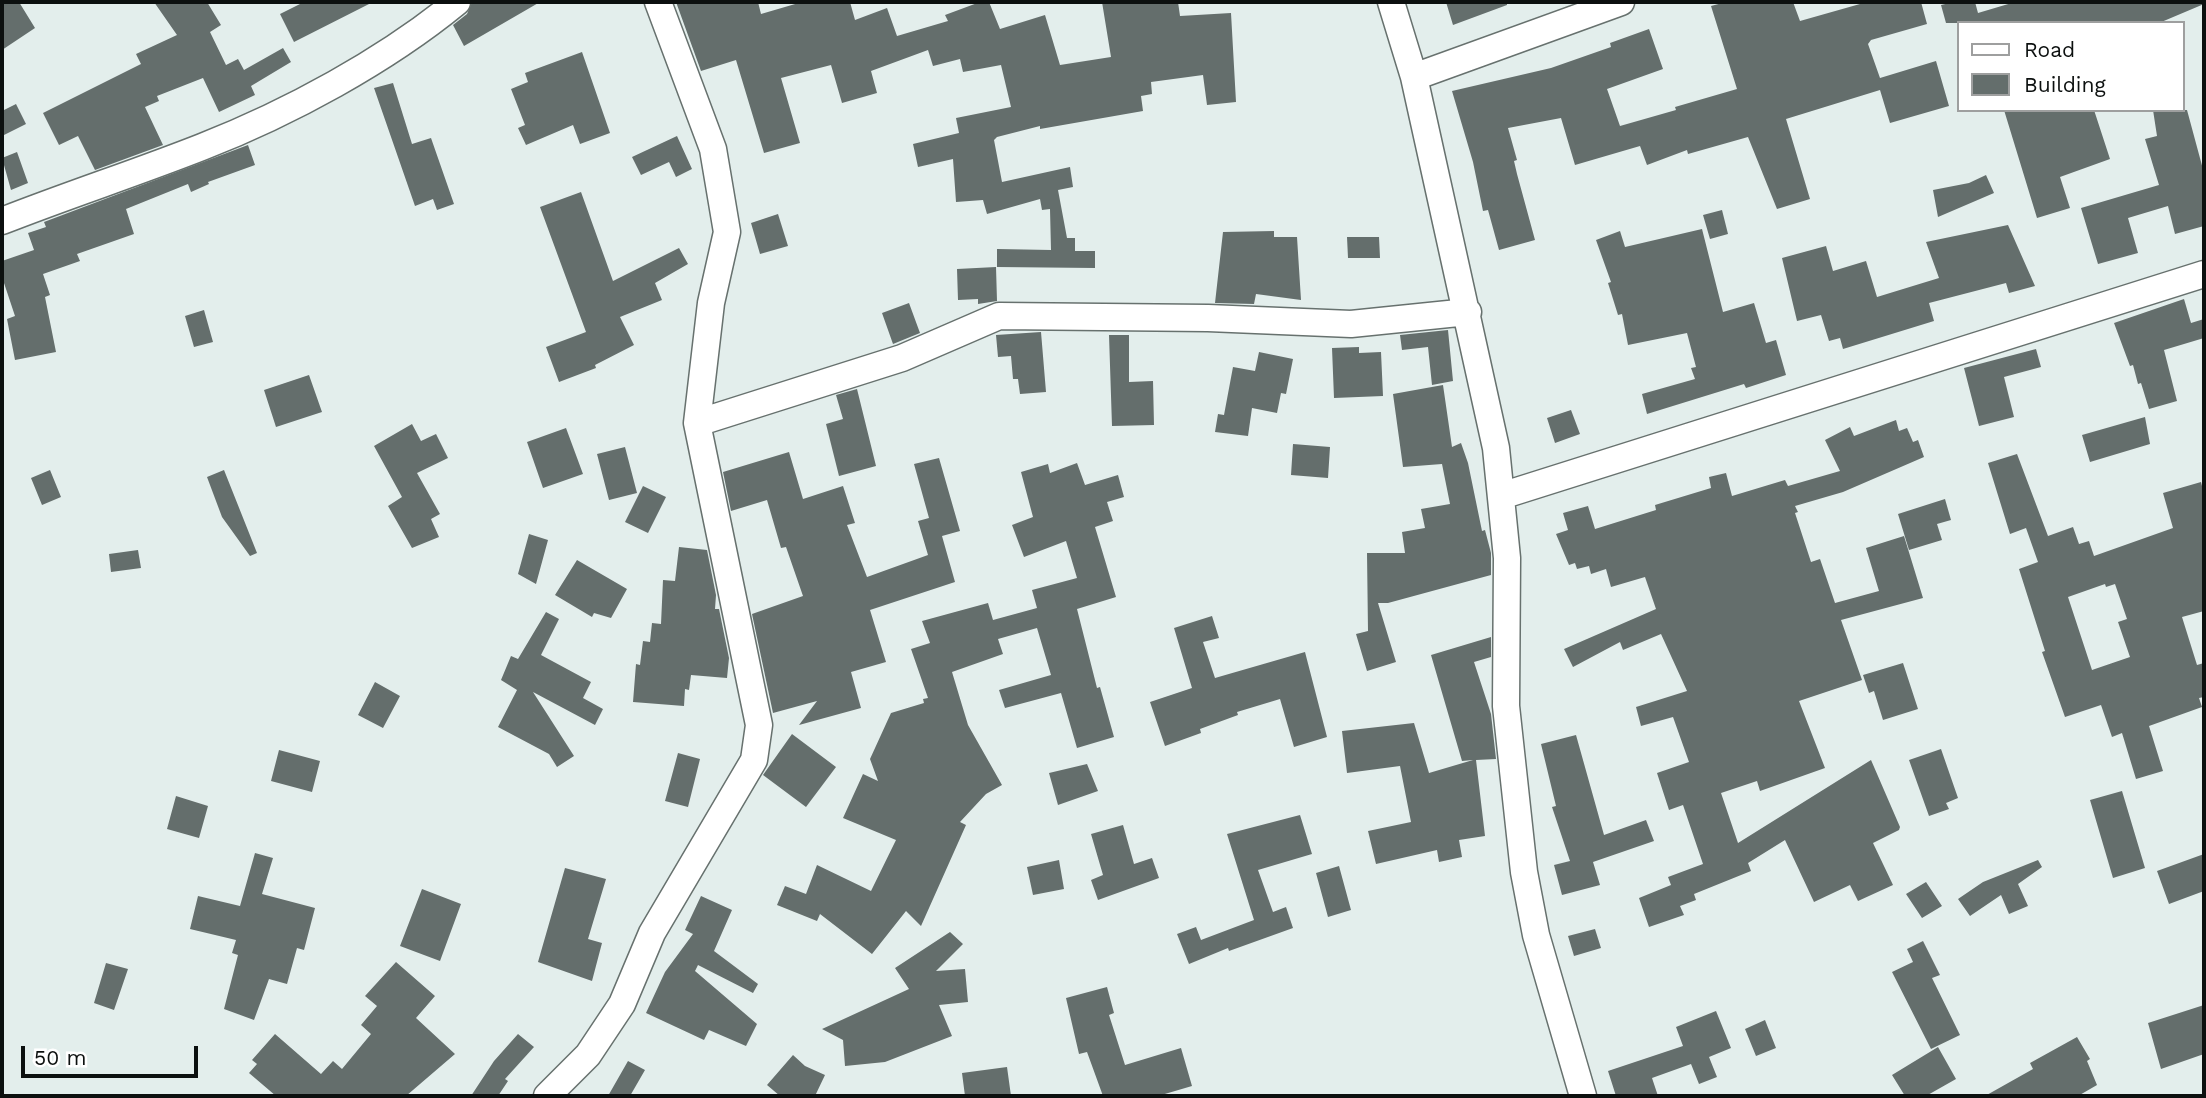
<!DOCTYPE html>
<style>
body{margin:0}
#map{position:relative;width:2206px;height:1098px;overflow:hidden;background:#e3eeec;font-family:"Work Sans",sans-serif}
canvas{display:block}
.frame{position:absolute;inset:0;border:4px solid #0c100f;pointer-events:none}
.legend{position:absolute;left:1957px;top:21px;width:228px;height:91px;box-sizing:border-box;background:#fff;border:2px solid #9e9f9f;margin:0;padding:9px 12px;list-style:none;font-size:21px;color:#0c100f}
.legend li{display:flex;align-items:center;gap:14px;height:35px}
.legend b{width:35px;border:2px solid #9e9f9f}
.scale{position:absolute;left:21px;top:1046px;width:177px;height:32px;box-sizing:border-box;border:4px solid #0c100f;border-top:0;padding-left:9px;font-size:21px;line-height:24px;white-space:nowrap;color:#0c100f;-webkit-text-stroke:5px #fff;paint-order:stroke}
</style>
<div id="map">
<canvas width="2206" height="1098"></canvas>
<div class="frame"></div>
<ul class="legend">
<li><b style="height:9px;background:#fff"></b>Road</li>
<li><b style="height:19px;background:#646e6c"></b>Building</li>
</ul>
<div class="scale">50 m</div>
</div>
<script>
const ctx = document.querySelector('canvas').getContext('2d');
ctx.lineJoin = 'round';
function paint(path, color) {
  ctx.fillStyle = color;
  ctx.fill(path, 'evenodd');
}
function strokePath(path, color, width, dash) {
  ctx.strokeStyle = color;
  ctx.lineWidth = width;
  ctx.lineCap = dash ? 'butt' : 'round';
  ctx.setLineDash(dash || []);
  ctx.stroke(path);
}
paint(new Path2D(`
 M2,2H19L35,28L2,50Z
 M154,2H207L221,25L210,32L226,65L238,59L244,70L283,48L291,62L251,86L255,95L219,112L203,78L157,96L159,101L145,107L163,145L95,170L78,136L59,145L43,113L141,64L136,54L177,35Z
 M304,2H373L294,42L280,14Z
 M472,2H540L464,46L453,25L467,14Z
 M676,2H758L761,14L802,2H850L855,20L887,8L897,36L948,21L945,15L980,2H989L1000,29L1045,15L1060,65L1111,57L1102,2H1178L1180,16L1231,13L1236,102L1207,105L1203,75L1151,82L1152,94L1141,96L1143,111L1040,129V126L997,137L994,140L1002,182L1070,167L1073,187L1058,190L1067,238H1075V251H1095V268L997,267V249L1051,250L1050,209L1042,210L1040,199L987,214L983,200L956,202L953,159L918,167L913,144L959,133L956,118L1011,107L1001,65L963,72L960,59L933,66L928,50L871,71L877,93L842,103L831,65L781,78L800,143L764,153L736,60L701,71Z
 M1446,2H1507V5L1453,25Z
 M1726,2H1793L1800,21L1867,2H1921L1927,24L1871,40L1868,44L1880,78L1936,61L1949,106L1890,123L1880,90L1786,119L1810,199L1777,209L1748,137L1688,154L1687,150L1647,165L1640,146L1575,165L1561,118L1508,128L1517,160L1514,161L1517,174L1535,240L1499,250L1488,210L1483,211L1473,162L1452,91L1551,68L1611,47L1610,43L1649,29L1663,69L1607,89L1620,126L1676,110L1675,107L1737,89L1711,6Z
 M1954,2H1975L1978,13L2015,2H2204V4L2159,23H1946L1941,5Z
 M582,52L610,133L580,144L573,125L526,145L518,128L525,125L511,89L528,82L525,73Z
 M393,83L412,144L431,138L454,204L437,210L433,199L415,206L374,88Z
 M16,104L26,124L2,136V111Z
 M2004,110H2094L2110,159L2060,177L2070,208L2037,218Z
 M2153,110H2187L2204,173V226L2175,234L2168,206L2128,218L2138,253L2098,264L2081,208L2159,185L2145,139L2157,136Z
 M677,136L692,169L676,177L669,162L641,175L632,157Z
 M248,145L255,165L208,182L209,184L191,192L188,184L126,209L134,234L77,254L80,261L43,274L50,295L45,297L56,352L15,360L7,319L15,316L2,277V261L34,250L28,233L46,227L44,222Z
 M17,152L28,183L11,190L2,158Z
 M1986,175L1994,193L1938,217L1933,190L1969,183Z
 M581,192L613,281L679,248L688,264L655,283L662,300L620,317L634,345L595,365L596,368L559,382L546,347L586,332L540,207Z
 M1722,210L1728,234L1710,239L1703,215Z
 M778,214L788,246L760,254L751,223Z
 M2008,225L2035,286L2009,293L2006,283L1929,303L1934,321L1843,349L1840,338L1829,341L1821,315L1797,321L1782,258L1826,246L1833,271L1866,261L1877,297L1939,278L1926,242Z
 M1702,229L1723,312L1754,303L1766,343L1776,340L1786,375L1746,388L1744,384L1647,414L1642,394L1695,379L1691,368L1696,367L1687,333L1628,345L1622,314L1618,315L1608,283L1611,282L1596,240L1620,231L1625,247Z
 M1274,231V237H1297L1301,300L1256,294L1254,304L1215,303L1223,232Z
 M1347,237H1379L1380,258H1348Z
 M996,267L997,301L978,304V299L958,300L957,269Z
 M2184,299L2191,323L2204,319V338L2164,350L2177,401L2149,409L2141,383L2138,384L2133,365L2130,366L2114,323Z
 M909,303L920,333L893,344L882,313Z
 M204,310L213,342L194,347L185,316Z
 M1448,330L1453,381L1432,385L1428,347L1402,350L1400,335Z
 M1041,332L1046,392L1020,394L1018,379H1013L1011,356L998,357L996,335Z
 M1109,335H1129V382L1153,381L1154,425L1112,426Z
 M1359,347V353L1381,352L1383,396L1334,398L1332,348Z
 M2036,349L2041,367L2004,377L2014,417L1979,426L1964,368Z
 M1259,352L1293,359L1286,394L1281,393L1277,413L1252,408L1248,436L1215,432L1218,414L1224,415L1233,367L1255,371Z
 M309,375L322,412L276,427L264,390Z
 M1443,385L1452,447L1461,443L1468,463L1482,531L1485,530L1491,553V575L1388,603H1378L1396,662L1367,671L1356,634L1368,631L1367,553H1405L1402,532L1425,528L1421,509L1450,504L1442,464L1403,467L1393,394Z
 M857,389L876,466L839,476L826,424L843,419L836,395Z
 M1571,410L1580,434L1555,443L1547,418Z
 M2145,417L2150,444L2090,462L2082,435Z
 M1896,420L1899,431L1907,428L1913,442L1918,440L1924,457L1843,492L1795,506L1798,512L1795,513L1811,562L1820,559L1835,603L1879,591L1866,548L1904,536L1923,598L1841,620L1862,680L1799,701L1825,768L1760,791L1757,781L1721,793L1738,843L1871,760L1900,827L1899,830L1873,843L1893,885L1858,901L1850,885L1814,902L1785,840L1748,863L1751,871L1694,894L1696,900L1680,906L1684,915L1649,927L1639,898L1671,885L1668,877L1703,864L1683,805L1669,810L1657,773L1689,762L1673,717L1641,726L1636,707L1687,691L1661,634L1623,650L1620,642L1573,667L1564,649L1656,609L1645,577L1611,587L1606,569L1591,574L1589,566L1577,569L1575,563L1569,565L1556,534L1568,530L1563,513L1588,506L1595,529L1656,510L1655,505L1711,488L1709,477L1726,473L1732,496L1785,480L1788,486L1840,471L1825,440L1850,427L1854,436Z
 M412,424L421,441L436,434L448,458L417,473L440,514L431,519L439,537L412,548L388,506L402,497L374,446Z
 M566,428L583,474L543,488L527,442Z
 M1293,444L1330,447L1328,478L1291,475Z
 M625,447L637,493L609,500L597,454Z
 M789,452L803,499L843,486L855,523L847,525L867,577L928,555L918,521L929,518L914,464L939,458L960,531L942,536L955,582L870,610L886,662L851,672L861,708L799,725L817,701L773,713L752,614L803,596L786,547L781,548L767,500L731,511L723,472Z
 M2017,454L2048,536L2073,527L2079,544L2089,541L2094,556L2173,528L2163,493L2201,482L2204,494V611L2182,617L2197,665L2204,663V697L2199,698L2202,707L2149,726L2163,771L2136,779L2122,733L2112,737L2101,705L2065,717L2042,652L2045,651L2019,569L2038,562L2026,528L2010,534L1988,463ZM2105,584L2106,587L2115,584L2127,619L2118,622L2130,657L2092,670L2068,597Z
 M1077,463L1085,485L1118,475L1124,497L1107,502L1113,521L1095,527L1116,597L1077,609L1097,688L1100,687L1114,737L1077,748L1061,693L1005,708L999,690L1051,675L1037,628L998,639L1003,654L952,672L968,725L1002,785L986,794L960,822L966,825L921,926L906,911L872,954L820,914L817,921L777,905L785,886L806,894L817,865L871,891L896,840L843,818L863,774L878,781L870,759L891,713L924,703L923,699L928,698L911,649L930,643L922,621L988,603L993,620L1037,608L1032,590L1077,578L1066,541L1024,557L1012,525L1033,517L1021,472L1048,464L1050,473Z
 M50,470L61,497L42,505L31,478Z
 M224,470L257,553L250,556L222,517L207,477Z
 M643,486L666,497L648,533L625,522Z
 M1945,499L1951,520L1937,524L1942,540L1909,550L1898,514Z
 M529,534L548,540L536,584L518,574Z
 M679,547L707,550L716,595L715,609H719L729,658L727,678L691,675L689,690L685,689L684,706L633,702L636,664L640,665L643,641L650,642L652,623L661,624L663,580L675,581Z
 M138,550L141,568L111,572L109,554Z
 M577,560L627,589L611,618L594,613L592,617L555,595Z
 M546,612L559,619L541,655L591,682L583,698L603,709L595,725L533,692L574,756L557,767L549,754L498,727L517,690L501,680L511,656L518,659Z
 M1212,616L1219,638L1203,642L1215,678L1305,652L1327,737L1294,747L1280,699L1237,712L1238,715L1200,729L1201,733L1165,746L1150,702L1192,688L1174,628Z
 M1491,637V657L1474,662L1491,714L1496,759L1476,760L1485,836L1459,840L1462,857L1439,862L1437,850L1376,864L1368,831L1411,822L1400,766L1347,773L1342,731L1414,723L1429,773L1473,760L1462,761L1431,655Z
 M1903,663L1918,709L1883,720L1874,691L1869,693L1863,675Z
 M375,682L400,696L383,728L358,715Z
 M792,734L836,767L806,807L763,775Z
 M1576,735L1604,835L1646,820L1654,841L1593,862L1600,885L1562,895L1554,865L1570,861L1552,807L1556,806L1541,744Z
 M1941,749L1958,798L1946,803L1949,809L1929,816L1909,760Z
 M279,750L320,761L312,792L271,781Z
 M678,753L700,759L688,807L665,801Z
 M1087,764L1098,791L1058,805L1049,773Z
 M2122,791L2145,868L2113,878L2090,800Z
 M176,796L208,806L199,838L167,829Z
 M1300,815L1312,854L1258,870L1273,912L1286,907L1293,928L1229,951L1228,948L1189,964L1177,934L1196,927L1201,940L1254,920L1227,834Z
 M1123,825L1134,864L1152,858L1159,878L1098,900L1091,880L1103,875L1091,834Z
 M255,853L273,858L262,894L315,908L304,950L297,948L287,984L269,979L254,1020L224,1009L238,955L232,953L236,940L190,929L198,896L240,906Z
 M2204,854V891L2169,904L2157,871Z
 M1059,860L1064,889L1033,895L1027,867Z
 M2038,860L2042,867L2018,884L2028,906L2009,914L2001,895L1970,916L1958,899L1983,882Z
 M1339,866L1351,910L1328,917L1316,873Z
 M565,868L606,879L588,939L602,943L592,981L538,962Z
 M1926,882L1942,906L1922,918L1906,894Z
 M422,889L461,904L440,961L400,946Z
 M701,896L732,910L714,951L758,984L753,993L698,965L695,971L757,1024L746,1046L709,1030L704,1040L646,1013L665,972L693,934L685,930Z
 M1595,929L1601,948L1574,956L1568,936Z
 M950,932L963,944L936,971L965,969L968,1002L939,1005L952,1036L885,1062L845,1066L843,1040L822,1029L909,989L895,968Z
 M1923,941L1940,975L1932,978L1960,1035L1931,1049L1892,972L1913,962L1907,949Z
 M396,962L435,996L416,1018L455,1054L406,1096H276L249,1073L257,1064L252,1060L275,1034L321,1074L333,1061L342,1069L371,1034L361,1025L377,1006L365,996Z
 M106,963L128,969L114,1010L94,1003Z
 M1107,987L1114,1013L1109,1015L1125,1065L1181,1048L1192,1086L1158,1096H1103L1087,1052L1079,1054L1066,998Z
 M2204,1005V1054L2161,1069L2148,1023Z
 M1716,1011L1731,1048L1709,1057L1717,1077L1699,1084L1691,1064L1652,1078L1658,1096H1616L1608,1071L1683,1046L1676,1027Z
 M1765,1020L1776,1048L1756,1056L1745,1029Z
 M518,1034L534,1047L505,1079L508,1081L498,1096H471L494,1061Z
 M2077,1037L2090,1059L2087,1061L2097,1085L2078,1096H1985L2033,1069L2030,1063Z
 M1938,1047L1956,1079L1926,1096H1905L1892,1075Z
 M793,1055L805,1066L825,1075L815,1096H780L767,1085Z
 M628,1061L645,1070L630,1096H608Z
 M1007,1067L1011,1096H965L962,1073Z`), '#646e6c');
const street = new Path2D(`
 M1391,2L1414,77L1496,448L1507,558L1506,706L1524,872L1536,935L1583,1096
 M1414,77L1621,2
 M2,221C68,195 136,173 202,147C289,113 385,61 457,2
 M697,423L902,358L999,316L1208,318L1351,324L1468,312
 M1501,496L2204,274
 M547,1096L588,1055L622,1004L652,933L754,760L759,725L697,423L711,303L727,232L713,149L658,2`);
strokePath(street, '#67716e', 29);
strokePath(street, '#fff', 26);
</script>
